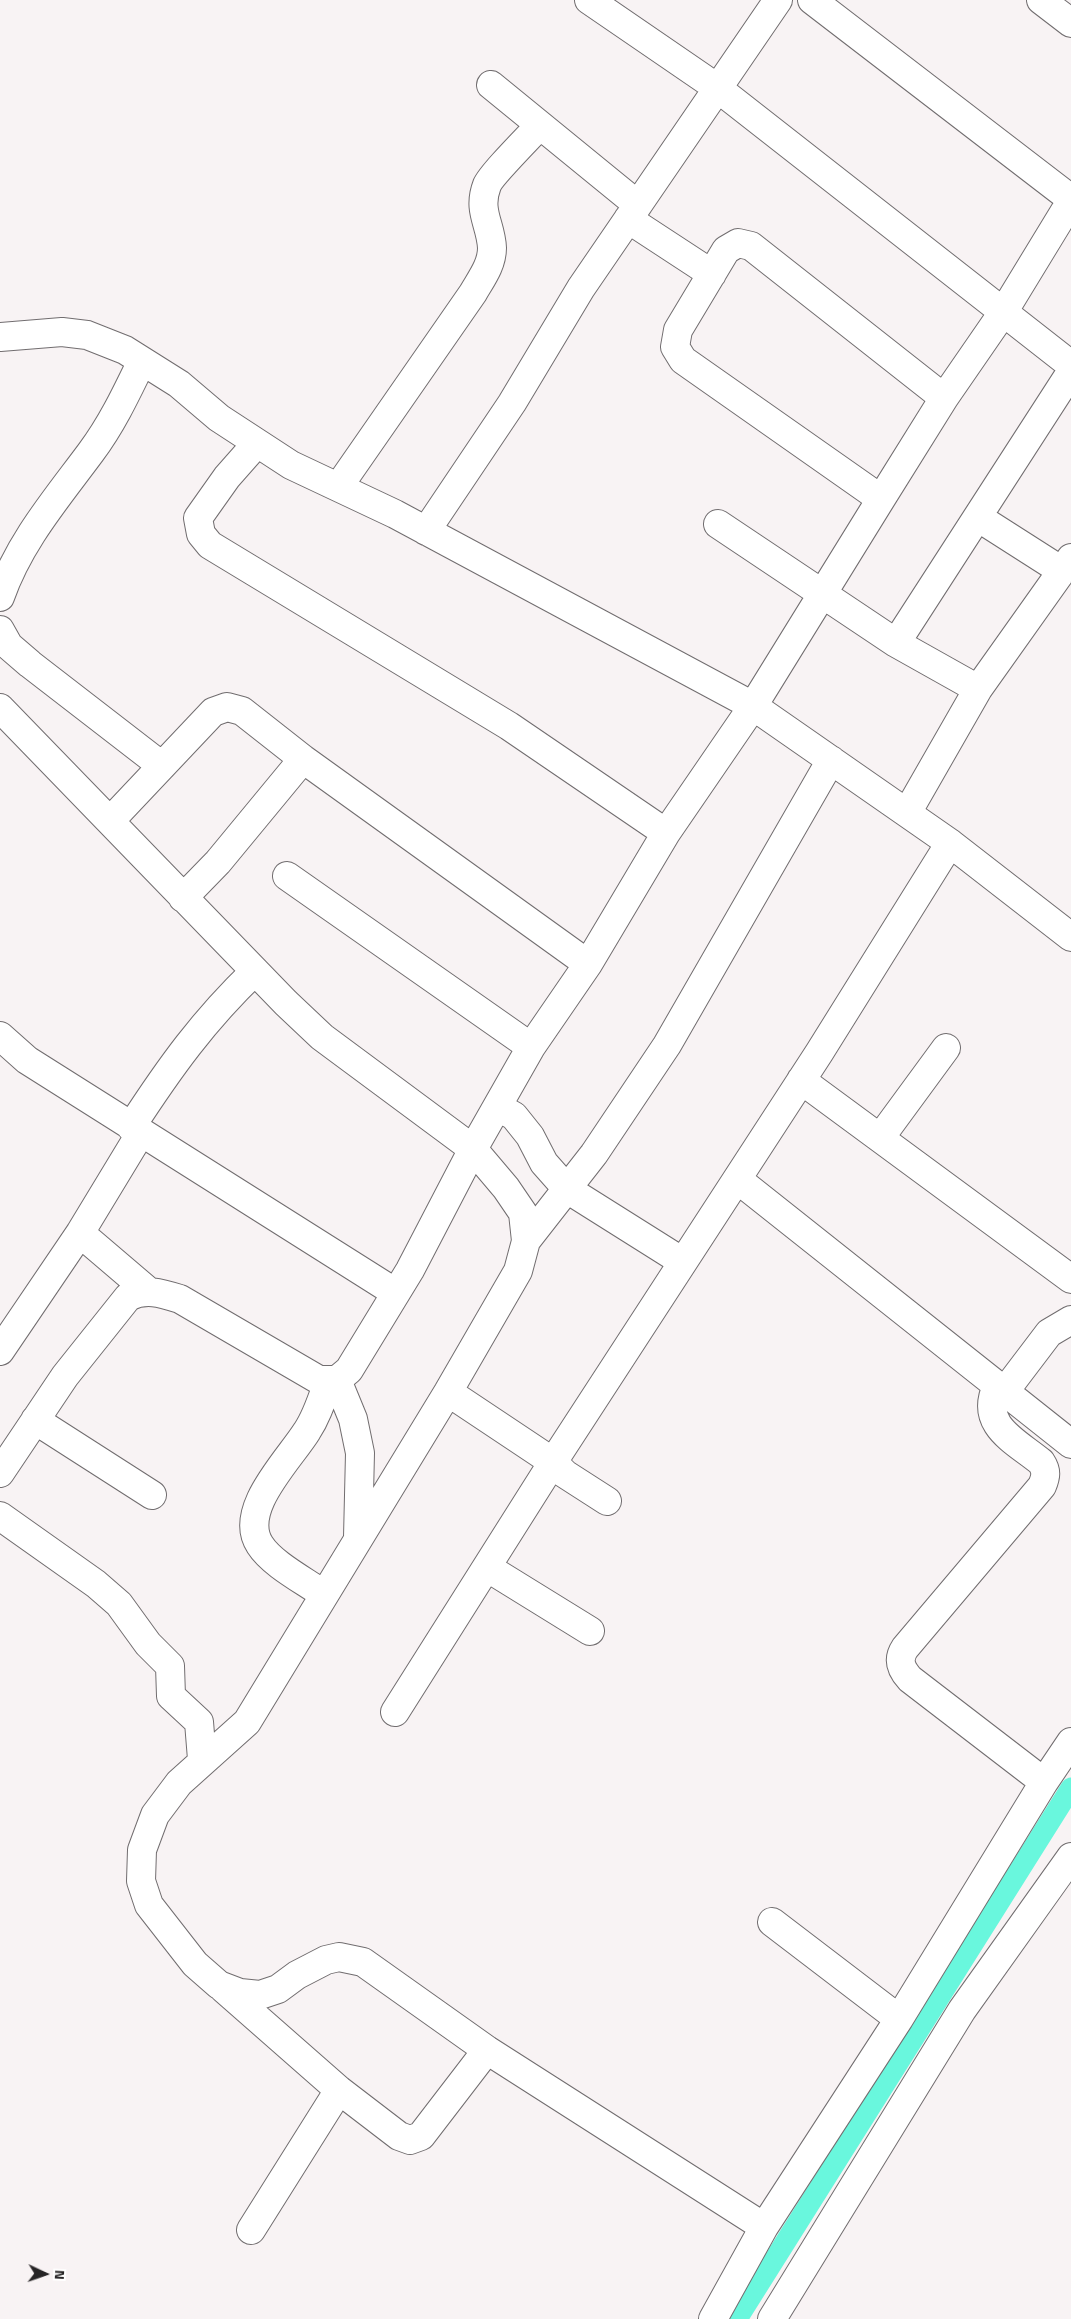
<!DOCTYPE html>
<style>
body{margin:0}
#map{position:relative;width:1071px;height:2319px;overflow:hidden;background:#f8f3f4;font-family:"Titillium Web",sans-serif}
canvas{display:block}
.north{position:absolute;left:20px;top:2249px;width:50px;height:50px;-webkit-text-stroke:4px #fff;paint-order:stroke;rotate:93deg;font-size:14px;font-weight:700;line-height:20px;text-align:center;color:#262425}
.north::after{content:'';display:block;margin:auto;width:18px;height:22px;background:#262425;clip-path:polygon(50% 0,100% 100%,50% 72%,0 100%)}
</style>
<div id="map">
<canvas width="1071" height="2319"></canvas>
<div class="north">N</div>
</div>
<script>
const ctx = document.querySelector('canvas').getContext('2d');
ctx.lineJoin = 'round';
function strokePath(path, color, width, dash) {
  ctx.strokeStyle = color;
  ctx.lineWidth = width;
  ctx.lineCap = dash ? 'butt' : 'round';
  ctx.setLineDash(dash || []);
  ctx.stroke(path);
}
strokePath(new Path2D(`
 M737,2319L1071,1788`), '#69f7dd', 21);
const minor = new Path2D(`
 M589,0L716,87L1071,365
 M812,0L1071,199
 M1041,0L1071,23
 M491,85L638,205
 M628,219L712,274
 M0,337L62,332L87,335L125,350L179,384L219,418L291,465L395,514L753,706L950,843L1071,937
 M257,443L227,477L198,518L201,534L210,545L509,726L666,833
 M339,486L473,293C481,279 492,265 492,248C491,224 477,211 487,185C491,175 530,136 540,125
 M881,499L683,360L675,347L678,330L726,250L738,243L751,246L944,398
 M979,518L1062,571
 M718,524L896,643L978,689
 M426,531L512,403L581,288L778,0
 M0,597C19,542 57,498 91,452C112,424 127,392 142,361
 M0,630L9,646L30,664L162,766
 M896,643L1071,372
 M0,708L286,1003L322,1037L473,1149L506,1188L523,1213L526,1241L518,1271L448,1392L247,1722L179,1783L155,1815L142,1850L141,1881L149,1905L195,1964L219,1985L240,1993L260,1995L278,1989L297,1975L326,1960L339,1957L363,1962L487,2050L764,2227
 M907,813L978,689L1071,558
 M110,821L213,712L227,707L242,711L303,759L588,964
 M287,876L531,1047
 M183,898L218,862L303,759
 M0,1036L27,1060L396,1293
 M801,1080L1071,1279
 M498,1107L514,1116L530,1136L544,1163L567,1189L683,1262
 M131,1127C170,1067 203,1021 255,971
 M880,1138L946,1048
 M737,1179L1071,1444
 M80,1233L148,1291
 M526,1241L594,1154L667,1045L831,760
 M0,1351L80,1233L140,1134
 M337,1380L353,1419L360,1453L358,1537
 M997,1386C979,1425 1014,1440 1041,1462C1047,1471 1046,1476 1042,1486L905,1648C897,1660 901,1669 910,1679L1044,1782
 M1005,1391L1049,1333L1071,1320
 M448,1392L553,1462L565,1474L607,1501
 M35,1420L152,1495
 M0,1473L65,1376L128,1297C146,1288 161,1293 180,1299L319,1380H337L349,1370L410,1270L473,1149L531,1047L588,964L666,833L753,706L881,499L944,398L1004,311L1071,201
 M0,1516L96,1584L119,1604L148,1644L170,1666L171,1696L199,1722L202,1759
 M488,1568L590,1631
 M323,1594C305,1581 272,1564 260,1545C237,1510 289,1460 307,1431C317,1416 322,1399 328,1382
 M395,1712L553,1462L819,1053L950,843
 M772,1922L899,2019
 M224,1989L339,2090L399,2136L410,2140L421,2136L487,2050
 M251,2230L339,2090
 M713,2319L764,2227L899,2019L1044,1782L1071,1742
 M772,2319L962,2010L1071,1857`);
strokePath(minor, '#716d6f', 30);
strokePath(minor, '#fff', 28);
</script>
